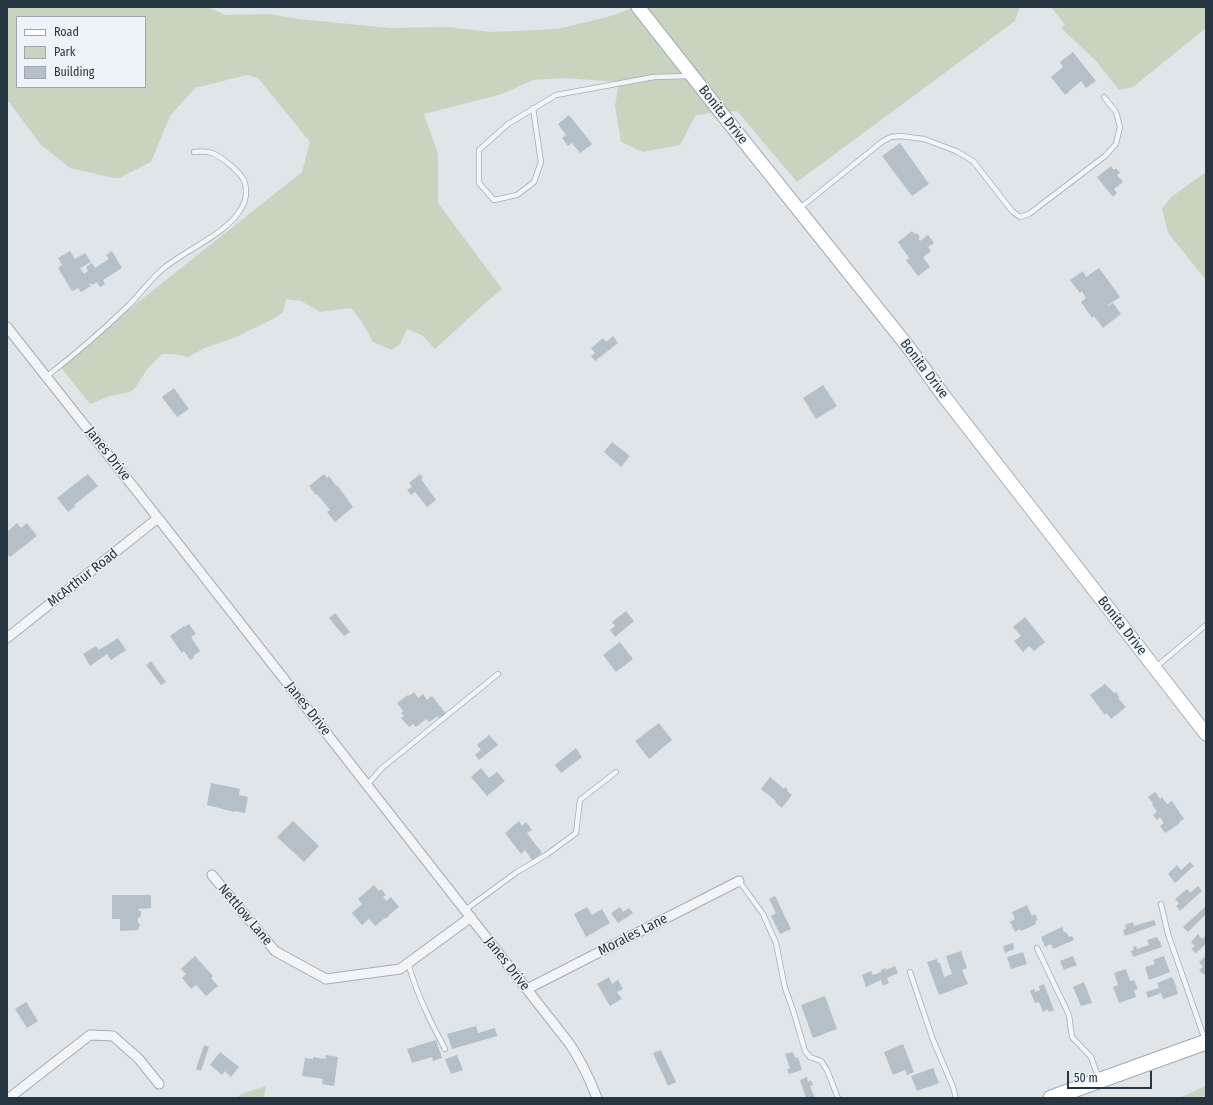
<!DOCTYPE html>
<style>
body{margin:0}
#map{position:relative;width:1213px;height:1105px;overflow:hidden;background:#dfe5e9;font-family:"Fira Sans Condensed",sans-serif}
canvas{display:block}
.frame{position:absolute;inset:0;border:8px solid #263542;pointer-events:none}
.legend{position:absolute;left:16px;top:16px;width:130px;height:72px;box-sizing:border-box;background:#eef3f7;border:1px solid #9ea7af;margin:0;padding:5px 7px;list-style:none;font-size:12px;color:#263542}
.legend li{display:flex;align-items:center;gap:8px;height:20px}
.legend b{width:20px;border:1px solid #9ea7af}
.scale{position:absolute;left:1067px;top:1071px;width:85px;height:18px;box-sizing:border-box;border:2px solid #263542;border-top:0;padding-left:5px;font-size:12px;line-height:14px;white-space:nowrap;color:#263542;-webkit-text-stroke:3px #eef3f7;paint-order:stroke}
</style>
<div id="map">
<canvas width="1213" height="1105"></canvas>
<div class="frame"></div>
<ul class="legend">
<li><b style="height:5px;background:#fff"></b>Road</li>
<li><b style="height:11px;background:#c8d4bf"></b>Park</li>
<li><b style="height:11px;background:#b5bfc7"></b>Building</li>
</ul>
<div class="scale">50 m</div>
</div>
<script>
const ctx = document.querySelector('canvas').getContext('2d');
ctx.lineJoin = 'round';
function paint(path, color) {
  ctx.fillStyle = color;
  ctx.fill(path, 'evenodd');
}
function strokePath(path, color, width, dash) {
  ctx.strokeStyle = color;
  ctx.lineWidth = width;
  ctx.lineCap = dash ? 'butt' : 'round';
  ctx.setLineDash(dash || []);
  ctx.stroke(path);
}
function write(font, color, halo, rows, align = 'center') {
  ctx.font = font + ' "Fira Sans Condensed",sans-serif';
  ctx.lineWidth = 3;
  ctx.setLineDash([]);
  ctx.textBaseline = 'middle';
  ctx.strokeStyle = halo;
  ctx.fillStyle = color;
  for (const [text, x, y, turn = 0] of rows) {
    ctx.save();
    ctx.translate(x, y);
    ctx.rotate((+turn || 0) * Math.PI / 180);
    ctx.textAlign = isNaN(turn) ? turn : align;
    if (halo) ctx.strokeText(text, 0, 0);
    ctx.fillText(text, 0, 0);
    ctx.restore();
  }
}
paint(new Path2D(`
 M7,7H208L225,15L269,14L299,19L390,28L446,27L492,32L558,29L615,15L631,8L713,113L696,115L680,145L643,152L621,142L615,106L619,82L565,78L533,80L502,94L424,114L438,154V203L502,289L482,306L435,349L422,335L407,329L400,344L392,350L373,342L362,322L351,308L320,312L301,301L286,299L283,312L277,317L236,337L205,348L188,357L175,354H162L148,368L135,388L130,392L110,396L90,404L59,365L302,172L310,142L258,78L247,75L195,88L170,116L151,162L119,178H114L70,168L40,144L10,103L7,101ZM17,17H145V87H17Z
 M647,7H1019C1019,12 1016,16 1015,21L797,182L737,111L729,112Z
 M1051,7H1206V28L1133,87L1119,90L1096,61L1061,28L1065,25Z
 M1206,172V280L1168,233L1162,209L1171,197Z
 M266,1086L264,1098H237L241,1094Z
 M1206,1086V1098H1179Z`), '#c8d4bf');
paint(new Path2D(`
 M1073,52L1096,81L1086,88L1081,81L1065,95L1051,77L1063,67L1060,62Z
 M569,115L592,144L580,153L572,143L568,146L562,138L566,135L558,124Z
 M900,143L929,184L912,196L882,156Z
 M1111,166L1114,170L1116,168L1120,173L1117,175L1123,182L1114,189L1117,193L1113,197L1097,177Z
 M912,231L915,234L917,233L920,237L918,239L920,241L928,235L934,243L928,247L931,251L923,257L930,267L918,276L906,260L909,258L898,242Z
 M70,251L75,259L85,253L91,262L80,268L84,274L88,271L86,267L92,263L95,268L109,259L106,255L112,251L122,268L103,280L105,284L100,287L97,282L92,285L91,283L89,284L91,286L81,292L78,288L72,291L58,268L62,265L58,258Z
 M1099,268L1120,297L1107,306H1108L1113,303L1121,314L1103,328L1094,316L1092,318L1081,302L1086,298L1082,291L1080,293L1070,280L1083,271L1086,277Z
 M613,336L618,343L595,361L591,356L595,353L591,348L603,338L606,342Z
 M823,385L837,406L816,419L803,398Z
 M174,388L189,409L177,417L162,397Z
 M612,442L630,456L621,467L604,452Z
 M88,474L98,486L74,505L76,506L68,512L57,498Z
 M324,474L327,478L329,476L336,486L337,485L353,507L335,522L327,512L330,510L317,494L316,495L309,486Z
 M420,474L423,478L421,479L436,500L427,507L415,492L411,495L407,490L412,487L409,483Z
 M17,523L21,528L27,523L37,536L10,557L7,554V532Z
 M626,611L634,621L615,637L610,630L615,626L612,622Z
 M335,613L350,632L344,636L329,618Z
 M1025,617L1045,642L1034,651L1029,646L1023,652L1014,641L1021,636L1013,627Z
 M189,624L196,634L191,637L200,651L193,656L194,658L190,660L184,651L182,653L170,636L184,626V627Z
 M118,638L126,650L111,660L107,654L90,666L83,654L96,646L99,650Z
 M620,642L633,659L616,672L603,655Z
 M151,661L166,682L161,685L146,665Z
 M1105,684L1114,693L1116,692L1119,697L1118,698L1126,707L1111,719L1107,713L1105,715L1090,695Z
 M414,692L418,698L423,694L427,700L432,696L446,714L440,719L438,716L429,722L426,719L416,727L413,724L409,727L401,718L404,716L401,713L403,711L397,703L408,695L409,696Z
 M659,723L672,740L649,759L635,741Z
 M489,735L498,745L479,760L475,755L481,750L477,745Z
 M576,748L582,757L561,773L555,765Z
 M481,768L489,778L497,772L505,781L487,796L471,777Z
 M770,777L784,789L785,787L788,790L787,791L792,795L782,808L775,802L776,801L761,789Z
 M211,783L240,789L239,795L248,797L245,813L235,811V812L207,805Z
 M1155,792L1160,799L1162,797L1167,804L1172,801L1184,819L1179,822L1180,823L1165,833L1160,826L1164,823L1160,817L1157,820L1153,815L1157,812L1152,804L1153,803L1148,797Z
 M293,821L319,846L304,862L277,837Z
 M519,821L522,826L526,822L532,830L527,833L542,853L532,860L525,850L521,854L505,833Z
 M1190,862L1194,866L1175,883L1168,874L1177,865L1181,870Z
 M374,885L379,891L381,889L386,895L383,897L386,901L391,897L399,907L389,915V916L385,919V918L375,926L369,919L362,925L352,913L362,904L358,899Z
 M1198,886L1202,891L1180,911L1176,906L1179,904L1175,899L1187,889L1190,893Z
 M112,895H151V908L138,909V910L141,911V916L138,918V923L140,924L138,930L120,931V919H112Z
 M775,896L791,929L780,934L771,916L776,913L769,899Z
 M1027,905L1032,916L1035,914L1038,920L1035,921L1036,924L1021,931L1020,929L1015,932L1010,922L1015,919L1012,912Z
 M587,907L592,915L602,909L610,923L586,937L574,914Z
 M620,907L623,912L629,908L633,913L618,923L611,913Z
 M1205,907L1206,908V914L1188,932L1183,927Z
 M1154,920L1156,925L1125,936L1123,930L1126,929L1125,925L1133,922L1134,926Z
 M1062,927L1064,932H1066L1069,937L1072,936L1074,940L1053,949L1051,944L1045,947L1041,937Z
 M1198,934L1202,939L1206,935V944L1196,953L1191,949L1195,946L1191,942Z
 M1157,937L1159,941H1160L1162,947L1133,957L1131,951L1134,950L1133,947L1136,946L1137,949L1149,945L1147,940Z
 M1013,943L1014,949L1005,953L1003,946Z
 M961,951L967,968L962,970L968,984L939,995L927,962L937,959L938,963H940L944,977L952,974L946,956Z
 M1023,952L1027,964L1011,969L1007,957Z
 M195,956L213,976L211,978L218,986L206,996L196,985L191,989L182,978L186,974L181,969Z
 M1073,956L1077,965L1064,970L1060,961Z
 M1164,956L1170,972L1149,980L1145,967L1155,964L1153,960Z
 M1206,956V973L1204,975L1199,970L1203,967L1199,962Z
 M895,966L898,973L887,978L889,983L883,986L881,980L866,987L862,975L871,971L873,975L881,972V970L885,968L886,970Z
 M1126,969L1130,981L1134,980L1138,989L1134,990L1136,997L1119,1003L1113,987L1118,985L1114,973Z
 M609,977L612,984L618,980L623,989L617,992L622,999L610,1006L597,984Z
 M1172,977L1177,988H1176L1178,994L1163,999L1161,993L1148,998L1146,992L1159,988L1157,983Z
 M1084,982L1092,1003L1081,1006L1073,987Z
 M1044,984L1054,1010L1049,1012L1048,1009L1043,1012L1039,1002L1035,1003L1030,991L1034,989L1035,992L1040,990L1039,986Z
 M825,996L837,1029L813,1038L801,1005Z
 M26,1002L38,1021L27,1028L15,1009Z
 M476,1026L478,1033L495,1028L497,1036L452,1049L447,1034Z
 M436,1040L442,1058L433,1061L432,1057L412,1063L407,1049Z
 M903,1044L914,1072L907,1075L905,1070L893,1075L884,1052Z
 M204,1045L209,1047L201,1071L196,1069Z
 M661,1050L676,1082L668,1086L653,1053Z
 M220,1052L239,1067L231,1077L225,1071L222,1075L210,1065Z
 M793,1052L795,1058L798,1057L802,1070L789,1074L787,1069L790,1068L785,1054Z
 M326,1055L338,1057L334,1086L322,1084L323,1079L302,1076L305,1058L313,1059V1057L325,1059V1061Z
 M457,1055L463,1070L451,1074L445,1059Z
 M933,1068L939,1083L917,1091L911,1076Z
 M807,1077L808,1082L811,1080L813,1085L810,1086L815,1098H806L800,1080Z`), '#b5bfc7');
const lane = new Path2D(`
 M533,108L541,162L534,182L517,195L494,200L479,183V150L508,124L556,95L654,77L689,76
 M800,208L883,141L891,137L900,136L924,139L956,151L973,161L1012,211L1020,217L1029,214L1105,156L1116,144L1120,127L1116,112L1104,97
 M46,377C74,355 101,332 127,307C140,295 150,279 164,268C187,249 229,233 242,207C246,200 247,191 245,183C243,174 221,156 212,153C206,151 201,151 194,152
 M1156,667L1206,625
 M367,785L382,768L498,674
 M739,881L763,914L776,943L785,988L793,1010L805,1051L810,1057L821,1061L827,1070L838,1098
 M1161,904L1168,934L1205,1040
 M465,910L517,872L546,855L576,833L580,800L616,772
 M1037,948L1069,1015L1072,1037L1091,1057L1099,1079
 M408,963C413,980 419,997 427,1013C432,1025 439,1037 445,1049
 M910,972L933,1040L953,1087L956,1098`);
const street = new Path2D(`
 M7,327L158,518L569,1043C582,1062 589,1077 597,1098
 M7,638L158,518
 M212,875L275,951L326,979L400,969L471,917
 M527,989L739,881
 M9,1098L90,1035L113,1036L139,1059L159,1084`);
const secondary = new Path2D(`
 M638,7L719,110L909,348L943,395L1206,734`);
const primary = new Path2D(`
 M1051,1098L1206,1042`);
strokePath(lane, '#a4adb4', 6);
strokePath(street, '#a4adb4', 11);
strokePath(secondary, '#a4adb4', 15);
strokePath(primary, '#9dabb6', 17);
strokePath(lane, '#f2f5f7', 4.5);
strokePath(street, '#f2f5f7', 9);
strokePath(secondary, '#fff', 13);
strokePath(primary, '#fff', 15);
write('14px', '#263542', '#eef3f7', [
 ["Bonita Drive",723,115,52],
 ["Bonita Drive",924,369,53],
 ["Janes Drive",108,454,52],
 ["McArthur Road",83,578,-38],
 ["Bonita Drive",1122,626,52],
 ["Janes Drive",308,709,52],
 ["Nettlow Lane",245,915,50],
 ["Morales Lane",633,935,-27],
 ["Janes Drive",507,964,52]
]);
</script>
